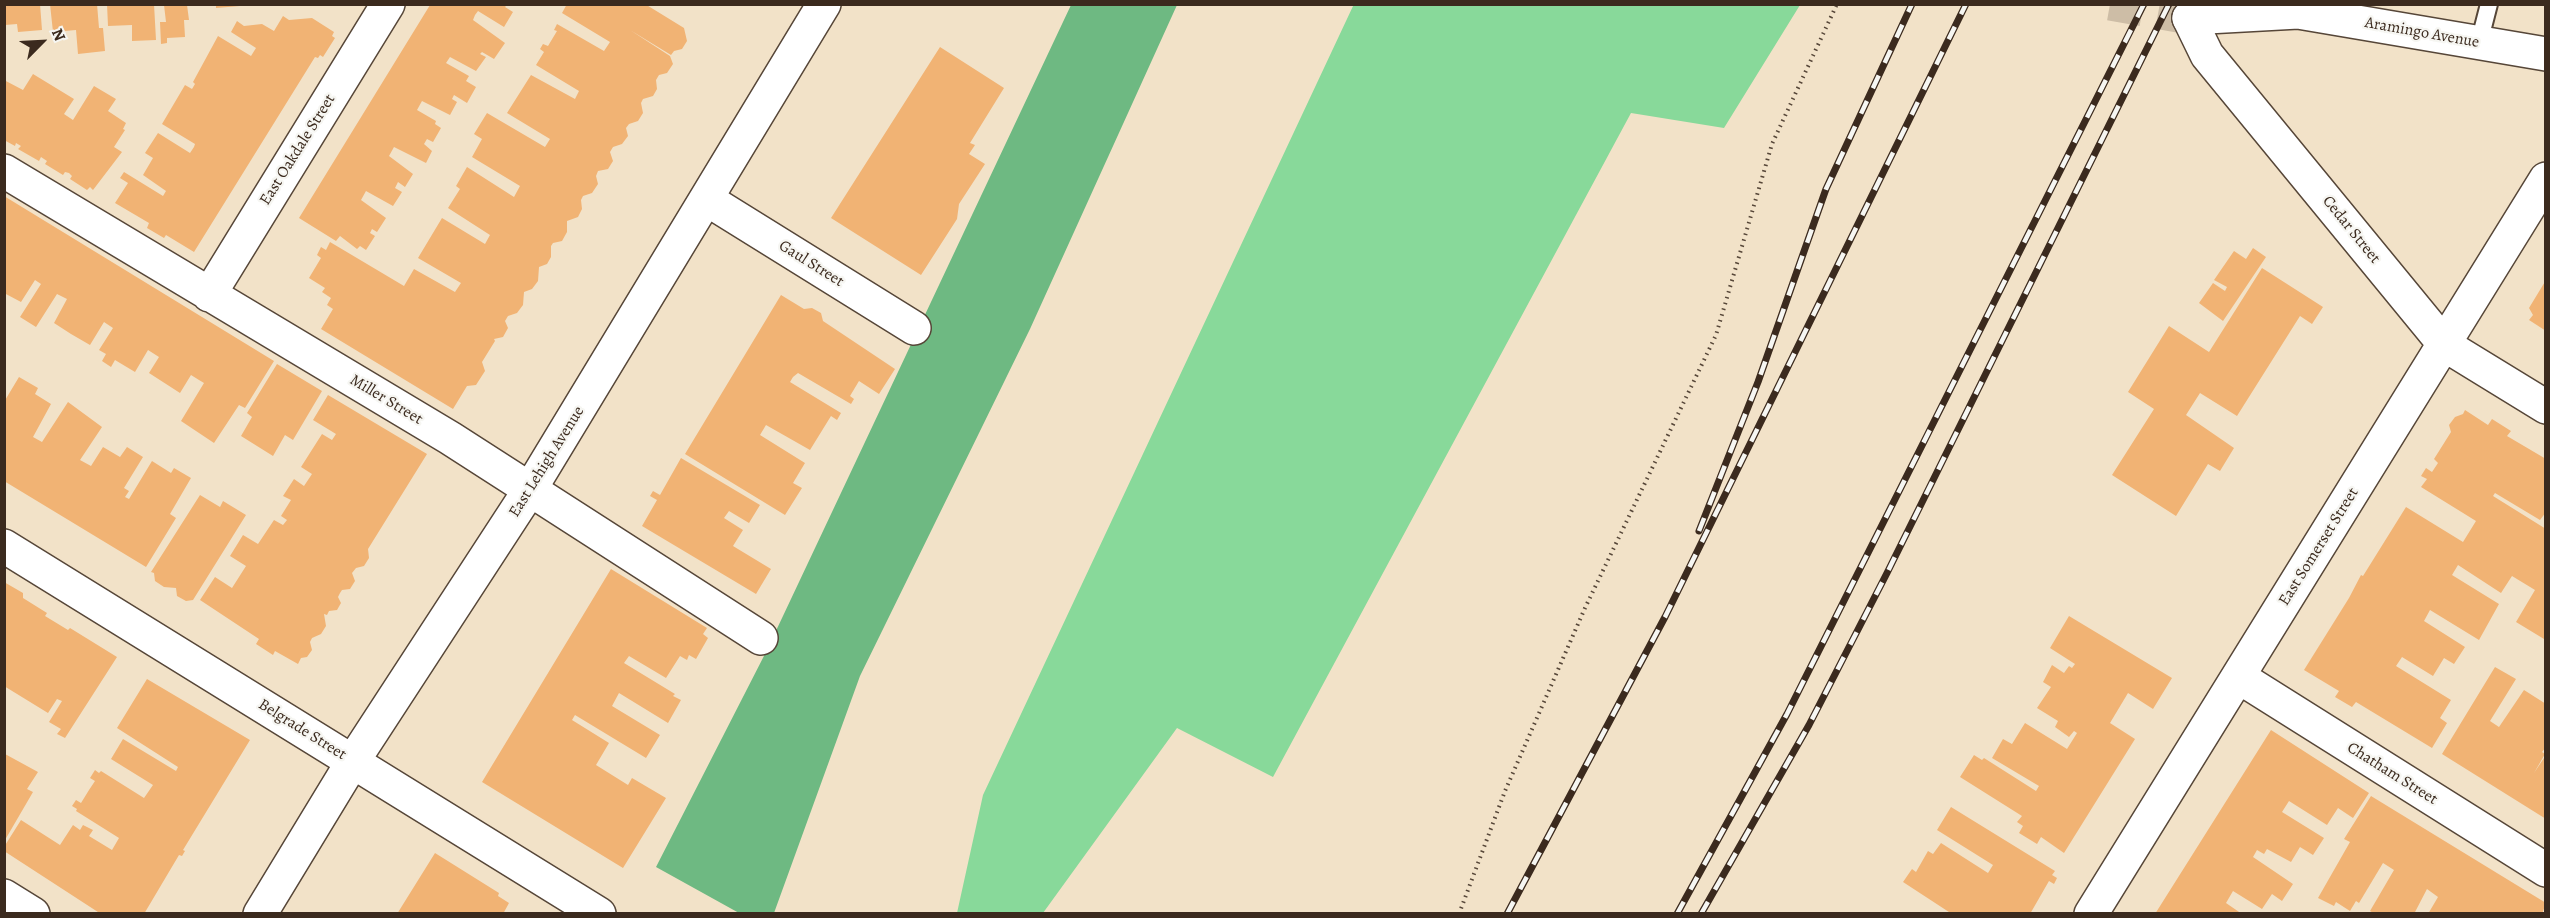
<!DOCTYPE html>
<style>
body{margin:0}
#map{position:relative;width:2550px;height:918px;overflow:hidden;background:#f2e2c8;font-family:Alegreya,serif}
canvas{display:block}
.frame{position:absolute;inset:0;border:6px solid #3b2a1e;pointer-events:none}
.north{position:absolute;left:12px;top:12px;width:60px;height:60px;-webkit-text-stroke:4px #f6f6f2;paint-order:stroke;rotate:66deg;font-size:16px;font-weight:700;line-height:24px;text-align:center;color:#3b2a1e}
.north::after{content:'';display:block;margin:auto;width:21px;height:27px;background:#3b2a1e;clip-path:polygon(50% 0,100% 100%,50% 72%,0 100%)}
</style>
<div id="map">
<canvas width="2550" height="918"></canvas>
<div class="frame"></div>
<div class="north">N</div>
</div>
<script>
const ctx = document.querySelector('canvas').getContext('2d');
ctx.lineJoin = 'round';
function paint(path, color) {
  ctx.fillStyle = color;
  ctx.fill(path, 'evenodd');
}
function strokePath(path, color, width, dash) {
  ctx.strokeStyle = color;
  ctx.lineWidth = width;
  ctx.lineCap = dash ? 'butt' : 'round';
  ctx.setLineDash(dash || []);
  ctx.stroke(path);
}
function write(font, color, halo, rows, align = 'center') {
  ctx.font = font + ' Alegreya,serif';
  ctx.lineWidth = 4.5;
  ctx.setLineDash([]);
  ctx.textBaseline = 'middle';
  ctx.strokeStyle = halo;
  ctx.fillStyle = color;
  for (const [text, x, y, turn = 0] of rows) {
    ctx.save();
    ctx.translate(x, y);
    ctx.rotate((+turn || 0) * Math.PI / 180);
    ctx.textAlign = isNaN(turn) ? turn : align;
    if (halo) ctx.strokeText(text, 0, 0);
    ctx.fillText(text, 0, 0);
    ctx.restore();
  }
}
paint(new Path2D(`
 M1354,4L1800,5L1724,128L1631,113L1273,777L1177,728L1043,913H957L983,795Z`), '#88d99a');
paint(new Path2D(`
 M1071,5H1177L1030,329L860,676L774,913H739L656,867L766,652Z`), '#6eb982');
paint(new Path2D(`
 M5,4H40L42,30L18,32L17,24L5,25Z
 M50,4H97L99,28H103L105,51L78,54L76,30L53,32Z
 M107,4H154L156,40L132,41V25L108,26Z
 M216,4H239L240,6L216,8Z
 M567,4H645L684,28L687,41L682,49L674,51L671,55L630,30L670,56L673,64L667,73L659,75L656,80L657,89L653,96L643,99L641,103L643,113L638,121L629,124L626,128L628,136L622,144L613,147L610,152L613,161L608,169L598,171L596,176L598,184L592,193L583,196L581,200L582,209L578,217L567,221V232L562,241L553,243L551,246V257L547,264L539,267L538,281L532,289L524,292L523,305L517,313L508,316L505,321L508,328L503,337L494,339L495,341L482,362L485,371L476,385L467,386L453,409L321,329L333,309L327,305L331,298L322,292L325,288L309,278L321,258L317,255L321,247L326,250L330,242L404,286L414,269L455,292L461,283L418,258L442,218L485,244L490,235L448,208L460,189L456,186L467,167L514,197L520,186L472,157L482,139L474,134L487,113L545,147L550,139L507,113L531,75L575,99L579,91L536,65L544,52L540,49L543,44L548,46L557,31L554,30L557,24L604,51L610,42L562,13Z
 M164,5H187L189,20H184L185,37L167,38V43L161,44L160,22H166Z
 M430,5H507L505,7L513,12L504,27L478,11L475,15L473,20L505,43L494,59L482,52L480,54L486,57L476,71L450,57L446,63L469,76L466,81L476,87L467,103L454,95L452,99L457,102L450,115L422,101L417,110L436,121L435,124L441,128L433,142L427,139L424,144L432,151L426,163L394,147L389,156L413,174L405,187L398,182L395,188L402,192L393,206L366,191L361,200L386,218L377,232L372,229L370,233L375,236L366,250L360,246L357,249L340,236L336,241L299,218Z
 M283,16L289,20L312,18L334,32L332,36L335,38L323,57L320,55L318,58L315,57L194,252L166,235L164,238L147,228L149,223L115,203L128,183L120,178L124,172L163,196L166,191L143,175L153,158L145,153L158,133L190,153L194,147L195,144L162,124L185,85L192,89L195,84L193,82L218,36L251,56L256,48L231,32L237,21L244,26L262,24L274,31Z
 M940,47L1004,88L970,143L975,145L969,154L985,164L959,204L957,219L921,275L831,218Z
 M33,74L74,99L64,114L73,120L94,86L116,99L108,111L126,123L123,129L125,130L114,147L122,152L93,190L90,187L87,190L70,179L72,176L69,173L65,172L63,175L45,164L47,161L41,157L39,161L18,149L21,146L16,143L15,146L4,140V80L23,90Z
 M4,196L274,361L245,408L239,405L214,443L181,421L204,383L199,380L191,375L180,393L149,373L159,357L148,350L135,372L115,360L111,367L102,361L106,354L99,350L113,328L104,322L90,345L71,334L54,323L67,299L57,294L36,327L20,317L41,284L35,280L21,302L4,293Z
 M2253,248L2266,257L2223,321L2199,303L2213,283L2225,291L2227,287L2214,280L2234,251L2246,259Z
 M2262,268L2323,307L2312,324L2300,316L2237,416L2200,393L2186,415L2234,448L2220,471L2208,464L2176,516L2112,475L2154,409L2128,392L2169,326L2209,352Z
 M2546,280V331L2529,320L2533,315L2529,308Z
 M781,295L804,309L812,308L821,313L823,321L895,369L879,394L859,381L850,396L854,399L851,404L798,373L793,377L790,382L841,413L837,420L831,416L810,450L766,425L760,435L805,463L793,483L802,488L785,515L685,454Z
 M277,364L322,391L293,440L285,435L273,456L241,436L252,417L247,413Z
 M19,377L38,388L35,394L51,404L33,437L42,442L68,402L102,427L80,460L91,466L103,447L120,457L127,447L143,457L124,488L129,491L125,497L129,499L152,461L171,473L174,468L191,478L170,514L176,518L146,567L4,481V402Z
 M328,395L427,454L368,549L369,558L364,566L356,568L352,573L355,581L350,589L342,590L340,593L338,597L341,603L337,610L329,611L327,615L324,614L326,626L321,634L312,638L310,642L312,650L307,657L301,658L298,664L275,651L273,655L256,644L259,639L200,600L215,577L232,588L246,566L230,556L243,535L258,544L274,520L283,525L287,520L281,516L291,500L283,496L294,479L304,486L312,474L301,467L322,434L332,440L336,434L313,420Z
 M2465,410L2488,425L2492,419L2511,431L2507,436L2546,459V512L2540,520L2495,493L2493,496L2546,529V636L2544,639L2516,622L2535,590L2512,576L2501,593L2458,565L2452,575L2499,604L2479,640L2430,610L2424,621L2465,647L2454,664L2444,658L2433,676L2402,657L2396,666L2451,700L2440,718L2447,723L2432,748L2356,702L2352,707L2335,697L2339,691L2304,670L2349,598L2361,575L2363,576L2406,507L2463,542L2476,521L2421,487L2427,479L2421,476L2426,468L2432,472L2438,463L2434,459L2451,432L2449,425L2455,417L2463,414Z
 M681,458L760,505L749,523L729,511L724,518L743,530L733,546L771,569L756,594L642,526L657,500L650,496L653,491L660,495Z
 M200,495L220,507L223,501L246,515L193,600L186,601L177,596L176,588L164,587L155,581L154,573L151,572Z
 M611,569L707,628L703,634L708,638L696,659L689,655L687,660L680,656L666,678L629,656L624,663L675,694L673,696L681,700L668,723L619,693L612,706L660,735L646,758L575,715L572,720L609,743L596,765L628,785L632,778L666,798L623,868L482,782Z
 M4,582L23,593V598L47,613L45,616L68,630L70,628L117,657L65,738L57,734L61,729L49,722L62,701L57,699L48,713L4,686Z
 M2069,616L2172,678L2153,709L2128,693L2110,723L2135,739L2064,853L2041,837L2037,844L2019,833L2023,826L2017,822L2022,816L1960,777L1974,755L1982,760L1984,758L2036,791L2039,786L1992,758L2003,739L2012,744L2025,723L2067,749L2077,733L2074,731L2069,737L2055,727L2058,721L2037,708L2051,687L2043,682L2052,665L2064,673L2069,666L2072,668L2075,664L2050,648Z
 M2495,667L2516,679L2490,721L2499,727L2524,690L2546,704V747L2542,752L2545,754L2534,773L2546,755V819L2442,754Z
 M147,679L250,740L183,850L185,851L182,856L179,855L144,914H101L4,851V847L21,820L60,845L73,825L80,830L83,825L93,830L89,836L112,850L119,838L76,811L77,809L72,806L76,800L81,803L89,790L95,781L90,778L95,770L99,773L101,771L144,798L153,785L111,759L123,739L176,771L178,767L117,728Z
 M2271,730L2369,793L2353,818L2338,808L2327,825L2289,801L2282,812L2324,838L2313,855L2300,847L2291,862L2267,849L2264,854L2257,850L2253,857L2293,884L2282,901L2272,894L2262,909L2233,891L2226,903L2242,914H2155Z
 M5,754L38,772L27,789L33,792L5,840Z
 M2371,796L2546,903L2542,914H2428L2438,897L2427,889L2414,914H2375L2370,911L2394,870L2383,863L2359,903L2356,901L2350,911L2336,902L2334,906L2318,898L2350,842L2344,839Z
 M1951,807L2055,871L2052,875L2057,878L2054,884L2049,881L2030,914H1952L1903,882L1912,869L1916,872L1928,851L1933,854L1941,843L1988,873L1993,865L1937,830Z
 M435,853L499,893L498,896L509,903L503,914H397Z`), '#f1b374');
strokePath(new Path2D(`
 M2110,4L2189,18`), '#cdbda6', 33, [33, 16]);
const lane = new Path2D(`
 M2479,43L2489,4`);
const street = new Path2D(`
 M2189,18L2207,55L2445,345L2546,407
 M4,171L450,438L761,638
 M708,200L914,328
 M209,295L388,4
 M4,546L599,914
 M2239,677L2546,870
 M4,896L33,914
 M2091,914L2546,179`);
const secondary = new Path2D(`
 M260,914L353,761L529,491L824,4`);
const primary = new Path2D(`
 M2189,18L2298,12L2546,54`);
strokePath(lane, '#564638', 20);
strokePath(street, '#564638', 36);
strokePath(secondary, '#564638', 36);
strokePath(primary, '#564638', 36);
strokePath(new Path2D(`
 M1459,914L1505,791L1585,608L1716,335L1772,144L1837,4`), '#564638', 4, [1.5, 4.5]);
strokePath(lane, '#fff', 16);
strokePath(street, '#fff', 33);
strokePath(secondary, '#fff', 33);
strokePath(primary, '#fff', 33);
const rail = new Path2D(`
 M1699,531L1758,382L1826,189L1912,4
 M1507,914L1665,617L1966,4
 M1677,914L1787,714L2144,4
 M1701,914L1809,725L1887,573L2169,4`);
strokePath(rail, '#3b2a1e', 7);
strokePath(rail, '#f6f6f2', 4.5, [14]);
write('16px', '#3b2a1e', '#f6f6f2', [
 ["Aramingo Avenue",2422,33,10],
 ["East Oakdale Street",298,150,-58],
 ["Cedar Street",2351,230,51],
 ["Gaul Street",811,264,32],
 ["Miller Street",386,400,31],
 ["East Lehigh Avenue",547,462,-58],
 ["East Somerset Street",2319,547,-58],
 ["Belgrade Street",302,730,32],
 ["Chatham Street",2392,774,32]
]);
</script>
